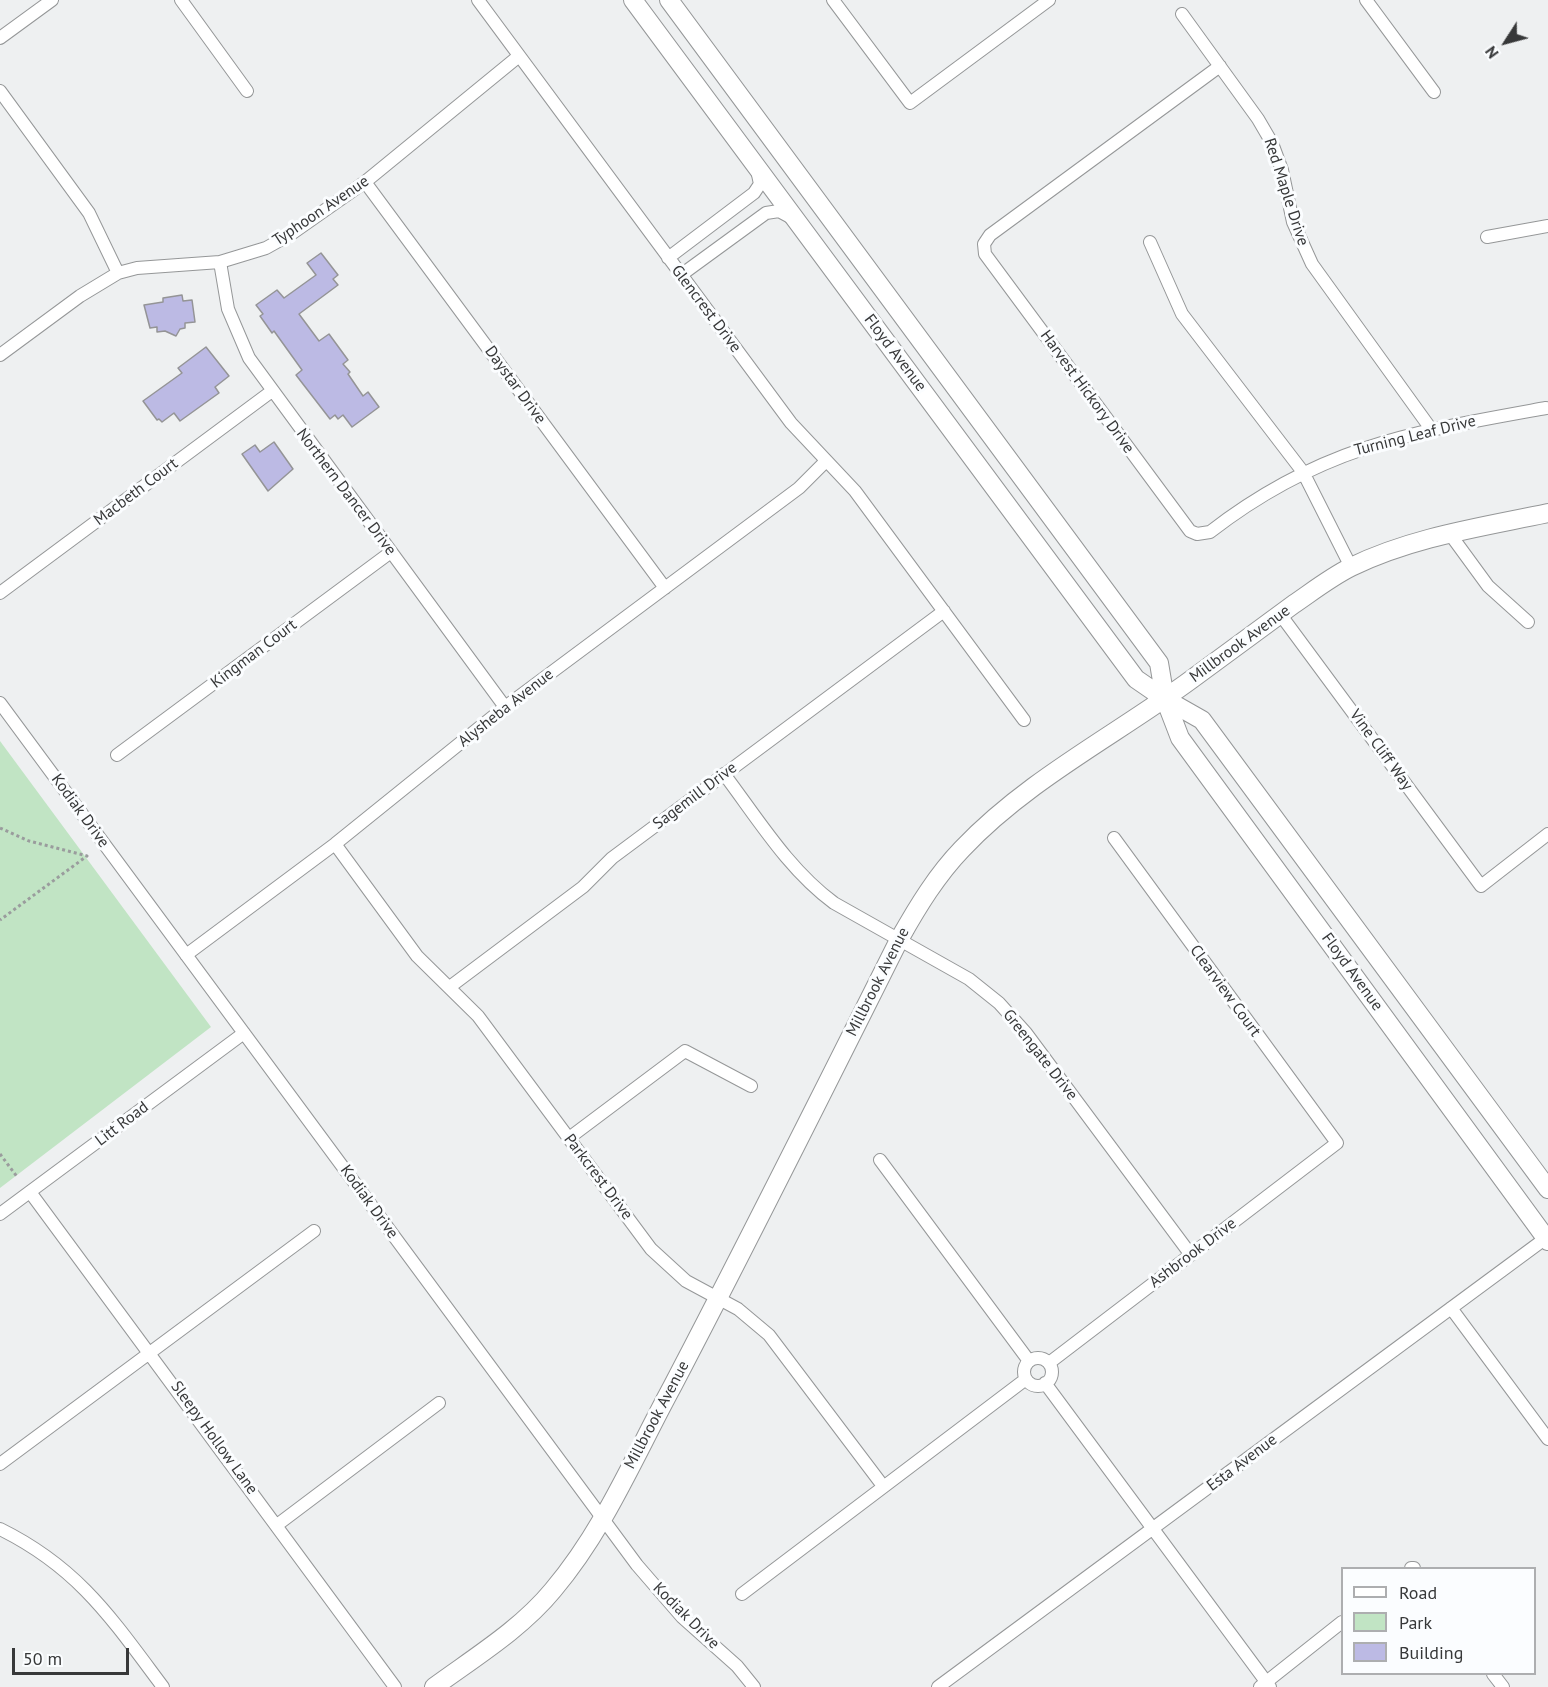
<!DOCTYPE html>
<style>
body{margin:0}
#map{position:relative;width:1548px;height:1687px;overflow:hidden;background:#eef0f1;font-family:"PT Sans",sans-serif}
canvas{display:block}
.legend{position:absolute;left:1341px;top:1567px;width:195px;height:108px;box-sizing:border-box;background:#fbfdff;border:2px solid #adaeb0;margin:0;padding:8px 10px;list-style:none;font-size:18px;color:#373839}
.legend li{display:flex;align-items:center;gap:12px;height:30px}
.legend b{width:30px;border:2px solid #adaeb0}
.north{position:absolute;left:1476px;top:12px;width:60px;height:60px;-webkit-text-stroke:4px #fbfdff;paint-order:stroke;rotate:234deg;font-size:16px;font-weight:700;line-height:24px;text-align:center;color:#373839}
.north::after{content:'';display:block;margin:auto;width:21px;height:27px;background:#373839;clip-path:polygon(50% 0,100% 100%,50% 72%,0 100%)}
.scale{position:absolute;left:12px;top:1648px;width:117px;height:27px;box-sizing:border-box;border:3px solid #373839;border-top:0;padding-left:8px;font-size:18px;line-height:21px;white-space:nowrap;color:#373839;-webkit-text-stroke:4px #fbfdff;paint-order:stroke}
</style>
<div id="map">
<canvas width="1548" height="1687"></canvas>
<ul class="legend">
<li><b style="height:8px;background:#fff"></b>Road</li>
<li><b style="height:16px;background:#c1e4c4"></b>Park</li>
<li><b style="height:16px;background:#bcbae4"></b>Building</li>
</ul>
<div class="north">N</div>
<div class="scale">50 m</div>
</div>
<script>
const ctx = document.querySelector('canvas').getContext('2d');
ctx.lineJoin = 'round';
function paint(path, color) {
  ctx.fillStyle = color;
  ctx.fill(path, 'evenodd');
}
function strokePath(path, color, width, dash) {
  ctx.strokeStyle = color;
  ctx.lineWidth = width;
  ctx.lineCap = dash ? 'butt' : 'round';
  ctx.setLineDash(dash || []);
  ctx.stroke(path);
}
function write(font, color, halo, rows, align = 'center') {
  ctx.font = font + ' "PT Sans",sans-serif';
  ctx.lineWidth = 6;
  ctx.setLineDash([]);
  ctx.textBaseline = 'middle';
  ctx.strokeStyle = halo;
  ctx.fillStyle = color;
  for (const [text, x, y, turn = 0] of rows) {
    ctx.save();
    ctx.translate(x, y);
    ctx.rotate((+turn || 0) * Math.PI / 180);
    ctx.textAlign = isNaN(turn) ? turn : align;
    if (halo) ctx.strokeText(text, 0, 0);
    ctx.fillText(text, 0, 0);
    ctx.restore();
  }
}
paint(new Path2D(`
 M0,741L211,1027L0,1188Z`), '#c1e4c4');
const building = new Path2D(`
 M321,253L338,275L333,279L338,285L299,314L319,341L329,334L348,360L343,364L350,372L348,374L363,396L368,392L379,407L352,427L343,415L338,419L335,415L330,419L296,375L302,370L274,331L272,333L260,316L263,314L256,305L277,290L284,298L316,275L307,263Z
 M182,295L183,301L192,300L195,322L185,323V328L180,329L176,336L165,331L157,332V327L150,328L144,305L163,302V298Z
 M206,347L229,376L215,387L219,393L180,421L174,413L162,422L159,419L157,420L143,401L182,373L178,368Z
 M274,442L293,469L268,491L242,454L255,445L260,452Z`);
paint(building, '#bcbae4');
strokePath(building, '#949496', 1.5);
const street = new Path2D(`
 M181,0L247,91
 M478,0L791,423L855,491L1024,720
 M833,0L910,103L1049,0
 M1366,0L1434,92
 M1182,14L1258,119L1272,143L1282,170L1293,222L1312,264L1431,429
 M0,38L52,0
 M1220,66L990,235L984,244L985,254L1190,531L1197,534L1210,532C1321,446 1413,432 1546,408
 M0,91L89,213L118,273
 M365,182L665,588
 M1487,237L1548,226
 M1150,242L1182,314L1303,472L1351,567
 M668,258L754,193L760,184L757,170
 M220,262L228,309L249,358L505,707
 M681,275L766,213L779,211L792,218
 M0,355L80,296L118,273L137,268L220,262L266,248L291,234L365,182L519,56
 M1450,534L1488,586L1528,622
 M0,593L272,391
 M1280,614L1481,886L1548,834
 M0,703L637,1565L682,1617L737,1666L754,1687
 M117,755L391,552
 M724,774C758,819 788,869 834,903L969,979L999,1003L1026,1033L1191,1255
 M335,844L417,956L478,1016L651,1249L686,1281L738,1309L769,1335L883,1486
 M186,955L335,844L505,707L799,488L826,461
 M451,986L583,887L612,858L944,611
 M569,1138L685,1051L751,1086
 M880,1160L1029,1361
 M30,1192L395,1687
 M0,1214L244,1033
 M1451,1308L1548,1439
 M1024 1372a14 14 0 1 1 28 0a14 14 0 1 1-28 0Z
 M1049,1363L1337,1143L1114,838
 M1045,1383L1270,1687
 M0,1464L314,1231
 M277,1525L439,1403
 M0,1529C79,1568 112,1619 163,1687
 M1411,1568H1414
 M742,1594L1026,1379
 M1493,1674L1503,1687
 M938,1687L1546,1238
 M1260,1687L1342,1622`);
const secondary = new Path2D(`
 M633,0L1136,679L1165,699L1180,738L1548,1241
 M669,0L1159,663L1165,699L1202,720L1548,1189
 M434,1687C475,1657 521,1629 553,1590C604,1530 635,1455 672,1387C750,1238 825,1088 900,938C918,906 937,875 962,849C1027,780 1116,735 1192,679C1226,654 1260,629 1294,604C1313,591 1331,577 1351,567C1412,537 1482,527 1548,513`);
strokePath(street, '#959798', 14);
strokePath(secondary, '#959798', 20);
strokePath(new Path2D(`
 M0,828L29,841L87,856L0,920
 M0,1154L18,1178`), '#9a9c9d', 3, [3, 3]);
strokePath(street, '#fff', 12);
strokePath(secondary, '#fff', 18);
write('16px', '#373839', '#fbfdff', [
 ["Red Maple Drive",1286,192,72],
 ["Typhoon Avenue",321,211,-34],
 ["Glencrest Drive",706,309,53],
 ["Floyd Avenue",895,353,53],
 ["Daystar Drive",515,385,54],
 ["Harvest Hickory Drive",1087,392,54],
 ["Turning Leaf Drive",1415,436,-14],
 ["Macbeth Court",136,492,-37],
 ["Northern Dancer Drive",346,492,53],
 ["Millbrook Avenue",1240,644,-36],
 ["Kingman Court",254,654,-37],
 ["Alysheba Avenue",506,708,-38],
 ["Vine Cliff Way",1381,750,54],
 ["Sagemill Drive",695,796,-37],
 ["Kodiak Drive",80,811,54],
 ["Floyd Avenue",1352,972,54],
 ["Millbrook Avenue",878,982,-63],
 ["Clearview Court",1225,991,54],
 ["Greengate Drive",1040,1055,52],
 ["Litt Road",122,1124,-37],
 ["Parkcrest Drive",598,1177,53],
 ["Kodiak Drive",369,1202,54],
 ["Ashbrook Drive",1193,1253,-37],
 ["Millbrook Avenue",657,1415,-62],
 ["Sleepy Hollow Lane",214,1438,54],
 ["Esta Avenue",1242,1463,-37],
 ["Kodiak Drive",686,1616,45]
]);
</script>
